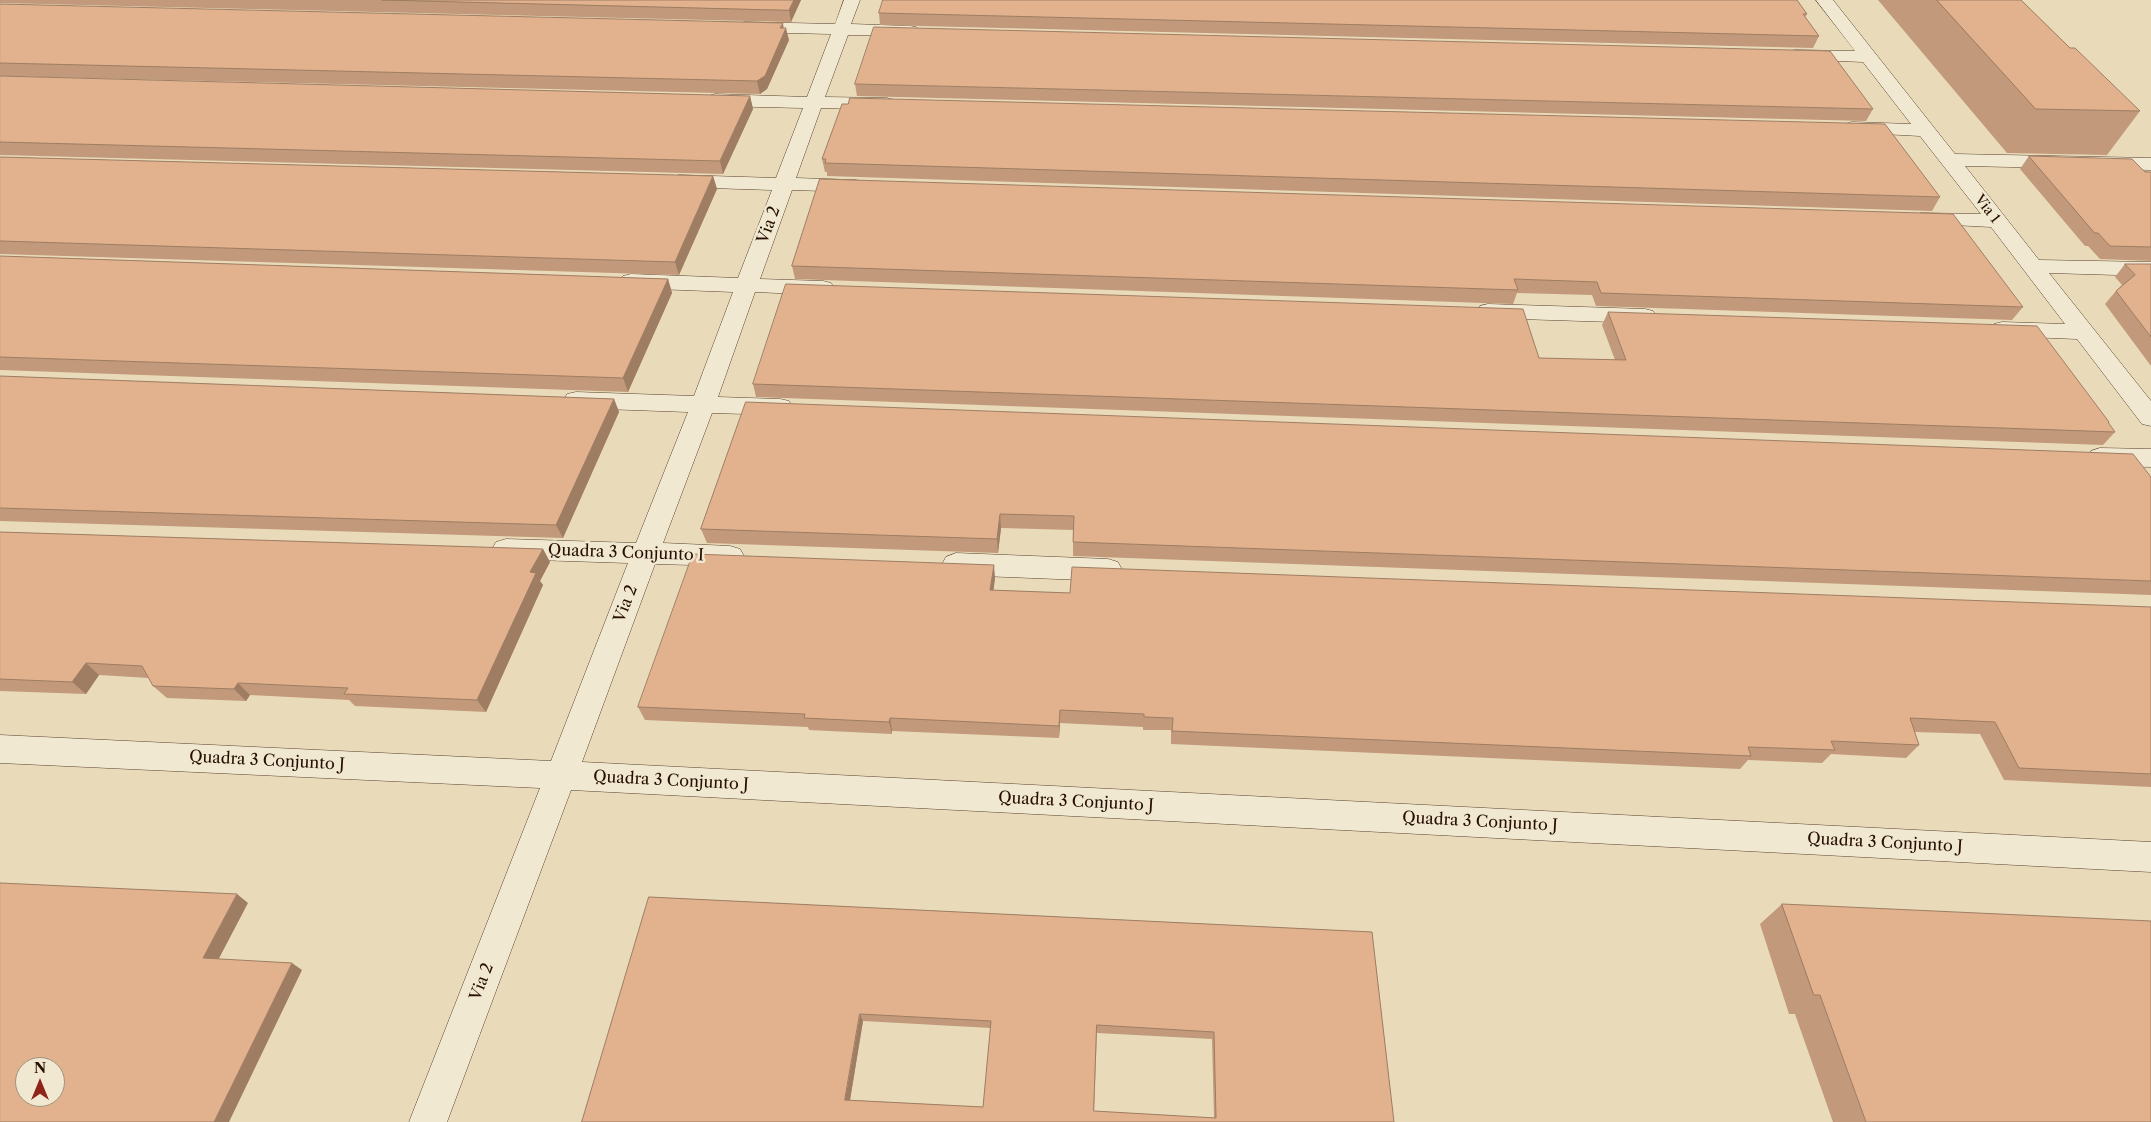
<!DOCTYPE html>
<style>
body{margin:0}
#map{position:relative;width:2151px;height:1122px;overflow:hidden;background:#e9dbb9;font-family:"Libre Caslon Text",serif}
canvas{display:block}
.north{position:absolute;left:15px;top:1057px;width:50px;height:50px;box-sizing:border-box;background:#f1e8d2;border:1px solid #a0917e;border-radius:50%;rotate:0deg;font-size:14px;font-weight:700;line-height:20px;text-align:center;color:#270f00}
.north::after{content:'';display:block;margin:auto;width:18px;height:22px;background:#8f2418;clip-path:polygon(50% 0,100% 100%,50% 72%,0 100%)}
</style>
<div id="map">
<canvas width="2151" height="1122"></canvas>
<div class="north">N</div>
</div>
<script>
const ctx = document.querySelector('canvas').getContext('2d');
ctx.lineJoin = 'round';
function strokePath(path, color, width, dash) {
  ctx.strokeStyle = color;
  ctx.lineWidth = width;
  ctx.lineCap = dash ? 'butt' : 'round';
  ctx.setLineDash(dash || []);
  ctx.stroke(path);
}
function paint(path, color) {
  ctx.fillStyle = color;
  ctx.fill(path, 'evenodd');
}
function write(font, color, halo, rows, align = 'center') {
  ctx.font = font + ' "Libre Caslon Text",serif';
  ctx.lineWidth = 5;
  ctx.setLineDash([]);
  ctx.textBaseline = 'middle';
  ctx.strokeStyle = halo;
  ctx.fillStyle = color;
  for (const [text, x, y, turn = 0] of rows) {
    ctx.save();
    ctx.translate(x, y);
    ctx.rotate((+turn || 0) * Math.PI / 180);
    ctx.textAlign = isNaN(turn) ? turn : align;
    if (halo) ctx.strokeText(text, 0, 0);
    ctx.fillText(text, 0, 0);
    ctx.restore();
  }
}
const street = new Path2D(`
 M844,0H860L851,24L910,26L916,27L919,31L916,35L910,36L848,35L825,97L887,98L894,100L896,104L894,108L887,110L821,108L796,178L856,180L863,182L866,186L863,190L856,192L792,190L760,279L823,281L831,283L834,288L831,293L823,295L755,292L718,397L780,399L789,401L792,407L789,413L780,415L712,413L663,543L730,546L740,549L744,556L740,563L730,566L655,564L582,762L2151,842V872L571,790L447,1122H409L540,788L0,763V735L551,761L628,563L506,559L496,556L492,549L496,542L506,539L636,543L688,412L576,408L567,406L564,400L567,394L576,392L694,396L733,292L631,288L623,286L620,281L623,276L631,274L738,278L772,190L679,187L672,185L669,181L672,177L679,175L776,178L803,108L715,106L708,104L706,100L708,96L715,94L807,97L831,34L745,32L739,31L737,27L739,23L745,22L835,24Z
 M1816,0H1833L1955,154L2151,158V170L1965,166L2039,260L2151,262V276L2049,273L2151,401V426L2142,424L2077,339L2002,336L1994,334L1991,329L1994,324L2002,322L2065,324L1991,227L1914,223L1911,219L1914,215L1921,213L1981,214L1920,136L1845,132L1843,128L1845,124L1852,122L1911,124L1863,62L1789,59L1786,55L1789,51L1795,50L1855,51Z
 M1488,304L1645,309L1653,311L1656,316L1653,321L1645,323L1488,318L1480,316L1477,311L1480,306Z
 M2100,448L2151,449V467L2100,466L2091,463L2087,457L2091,451Z
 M956,553L1108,559L1118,562L1122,570L1118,578L1108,581L956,575L946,571L942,564L946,557Z`);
strokePath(street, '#58422e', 1);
paint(street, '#f1e8d2');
paint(new Path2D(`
 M0,0H801L791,22L0,3Z
 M1878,0H2021L2070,48L2140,111L2107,155L2007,153Z
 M0,4L783,28L789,40L767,89L760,94L0,76Z
 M879,13L1807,14L1805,17L1819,36L1813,48L880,25Z
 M0,77L750,96L753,109L723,174L0,155Z
 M855,84L1873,109L1866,121L857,96Z
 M2029,156L2151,172V261L2100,259L2088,246H2085L2020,169Z
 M0,157L713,176L717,189L679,275L0,254Z
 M822,159L1940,197L1932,211L827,176V172H825Z
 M820,179L2023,307L2012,320L1596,306L1592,295L1517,293L1513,304L795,279L792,266Z
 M0,256L668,279L672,293L628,392L0,370Z
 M2125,264H2151V366L2105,304L2116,291L2122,285L2115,277Z
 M1608,312L2109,422L2108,423L2115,432L2103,445L756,397L753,384L1539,358L1615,360L1602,325Z
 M0,376L614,399L619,412L563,538L0,521Z
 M746,402L2151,477V595L1073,556V530L1001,528L998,553L707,543L701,529Z
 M0,532L543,549L550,562L540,581L543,585L486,712L355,706L349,700L250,695L246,701L167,698L153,686L149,678L99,675L86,694L0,691Z
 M995,578L993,590L1070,593L2151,607V787L2004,780L1980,734L1914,732L1919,745L1906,758L1831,754L1822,763L1748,760L1740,769L1171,744V730H1143V727L1060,723L1059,738L892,731V734L809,730L808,727L645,720L638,707Z
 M649,897L1372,932L1394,1122H582ZM863,1021L991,1028L983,1107L850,1100ZM1097,1033L1212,1039L1214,1118L1094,1111Z
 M1782,904L2151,1122H1833L1795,1014H1789L1760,924Z`), '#c2997a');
paint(new Path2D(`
 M794,0H801L791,22L789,10Z
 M783,23L784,32L786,28L789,40L767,89L760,94L757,81Z
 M750,96L753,109L723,174L720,161Z
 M713,176L717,189L679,275L675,262Z
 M668,279L672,293L628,392L623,378Z
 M614,399L619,412L563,538L556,525Z
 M1000,514L1001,528L998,553L997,539Z
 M543,549L550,562L540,581L543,585L486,712L477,700L530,572Z
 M994,565L995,578L992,603L990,590Z
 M86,663L99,675L86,694L72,682Z
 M238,683L250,695L246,701L234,689Z
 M1060,710V723L1059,738V726Z
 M890,718L892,731V734L889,722Z
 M237,894L248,903L215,966L203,958Z
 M292,963L302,970L229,1122H214Z
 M860,1014L863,1021L849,1106L845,1100Z`), '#9e7d63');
const building = new Path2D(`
 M382,0H794L789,10Z
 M883,0H1797L1807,14H1803L1819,36L879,13Z
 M1937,0H2021L2070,48H2075L2140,111L2036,109Z
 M0,4L783,23L780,28H786L765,76L757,81L0,63Z
 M874,27L1830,51L1873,109L855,84Z
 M0,76L750,96L720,161L0,142Z
 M850,98L1885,124L1940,197L825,163L826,159H822L842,104H848Z
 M2029,156L2132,159L2145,172H2151V247L2110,246L2098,233H2095Z
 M0,157L713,176L675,262L0,241Z
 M820,179L1953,214L2023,307L1601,293L1597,282L1514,279L1518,290L792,266Z
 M0,256L668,279L623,378L0,357Z
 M2125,264H2151V337L2116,291L2135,275Z
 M786,284L1523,309L1539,358L1626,360L1608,312L2037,326L2109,422H2108L2115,432L753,384Z
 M0,376L614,399L556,525L0,508Z
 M746,402L2133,454L2151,477V581L1073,542L1074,516L1000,514L997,539L701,529Z
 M0,532L543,549L530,572L536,573L477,700L344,694L348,688L238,683L234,689L153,686L142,666L86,663L72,682L0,679Z
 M693,554L994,565L990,590L1070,593L1072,567L2151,607V774L2019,768L1995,722L1910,718L1919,745L1831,741L1835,750L1748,747L1751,756L1172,731L1173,718L1144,717V714L1060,710L1059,726L890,718L889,722L804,718L805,714L638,707Z
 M0,883L237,894L203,958L292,963L214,1122H0ZM25,1067H55V1097H25Z
 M649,897L1372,932L1394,1122H582ZM860,1014L991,1021L983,1107L845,1100ZM1097,1025L1214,1032L1216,1118L1094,1111Z
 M1782,904L2151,921V1122H1866L1820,995H1814Z`);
paint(building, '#e2b28e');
strokePath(building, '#9e7d63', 1);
write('14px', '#270f00', '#f1e8d2', [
 ["Via 1",1987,209,52]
]);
write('16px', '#270f00', '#f1e8d2', [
 ["Via 2",769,225,-70],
 ["Quadra 3 Conjunto I",626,553,2],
 ["Via 2",626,604,-69],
 ["Quadra 3 Conjunto J",267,761,3],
 ["Quadra 3 Conjunto J",671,781,3],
 ["Quadra 3 Conjunto J",1076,802,3],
 ["Quadra 3 Conjunto J",1480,822,3],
 ["Quadra 3 Conjunto J",1885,843,3],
 ["Via 2",482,982,-69]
]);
</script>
